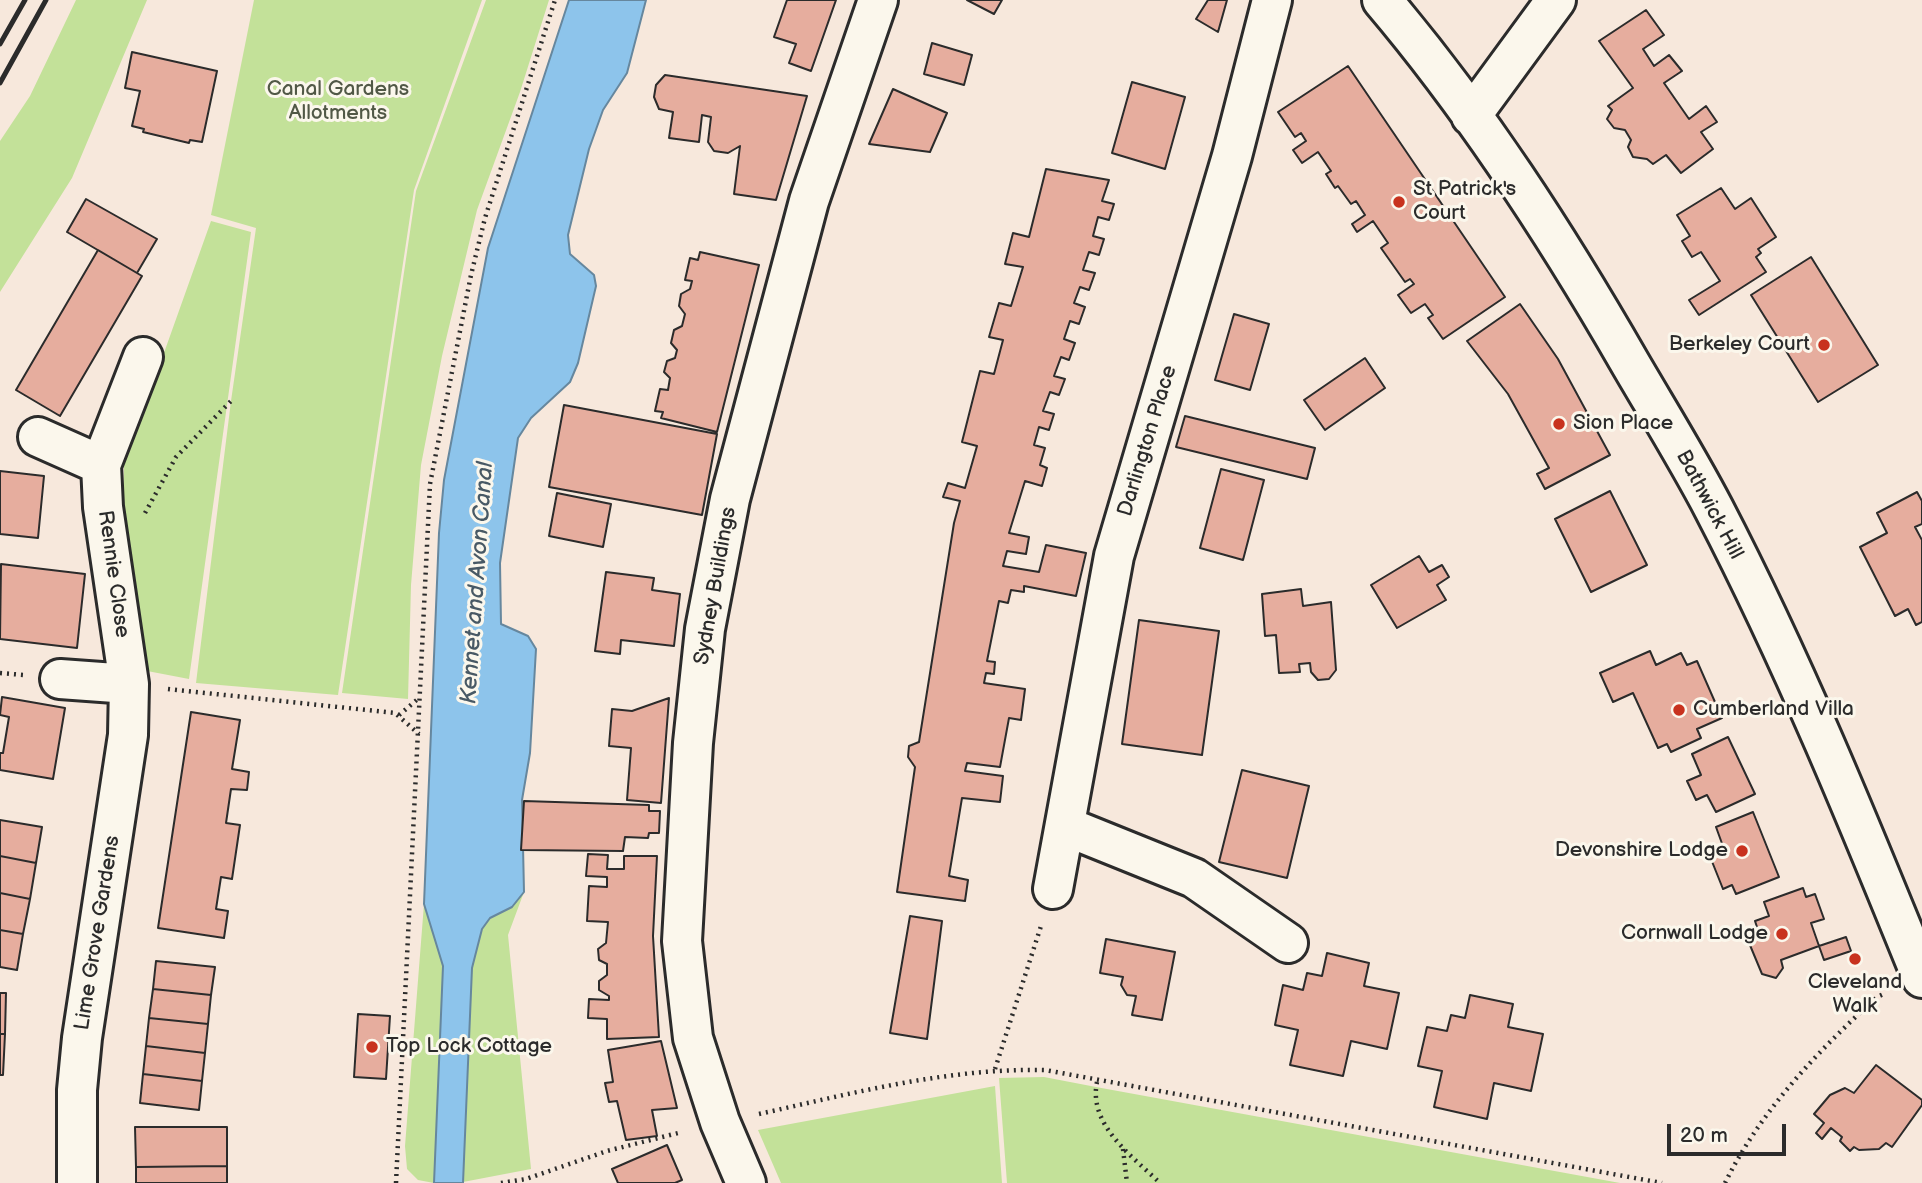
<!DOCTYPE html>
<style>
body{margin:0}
#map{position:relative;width:1922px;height:1183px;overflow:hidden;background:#f7e8dc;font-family:"Balsamiq Sans",sans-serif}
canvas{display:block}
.scale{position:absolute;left:1667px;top:1124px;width:119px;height:32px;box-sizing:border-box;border:4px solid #2b2b2b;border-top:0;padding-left:9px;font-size:21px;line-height:24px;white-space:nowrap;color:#2b2b2b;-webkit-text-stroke:5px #fbf7ec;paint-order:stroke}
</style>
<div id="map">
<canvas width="1922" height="1183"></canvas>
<div class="scale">20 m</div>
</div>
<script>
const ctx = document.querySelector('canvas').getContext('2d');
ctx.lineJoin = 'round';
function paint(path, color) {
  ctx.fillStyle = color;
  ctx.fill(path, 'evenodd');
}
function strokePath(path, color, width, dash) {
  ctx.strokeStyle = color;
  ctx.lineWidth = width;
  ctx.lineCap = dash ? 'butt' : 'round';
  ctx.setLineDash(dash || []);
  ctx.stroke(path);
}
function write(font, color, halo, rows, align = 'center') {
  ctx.font = font + ' "Balsamiq Sans",sans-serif';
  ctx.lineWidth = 6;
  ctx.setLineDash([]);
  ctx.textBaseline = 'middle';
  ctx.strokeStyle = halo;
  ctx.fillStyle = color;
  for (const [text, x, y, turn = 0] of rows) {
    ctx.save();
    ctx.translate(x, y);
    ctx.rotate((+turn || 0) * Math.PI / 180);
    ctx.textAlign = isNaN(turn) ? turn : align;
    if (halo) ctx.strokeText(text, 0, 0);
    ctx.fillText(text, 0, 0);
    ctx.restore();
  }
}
paint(new Path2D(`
 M76,0H147L72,178L0,292V141L30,96Z
 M254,0H482L414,190L338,695L196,683L231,401L256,228L211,215Z
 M486,0H549L520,92L477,210L442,356L421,465L411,585L408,699L342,693L416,191Z
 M211,221L251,232L189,679L142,670L123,523L124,465L132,418L165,350Z
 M524,892L508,935L531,1169L463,1182L472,968L482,929L490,918L512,907Z
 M424,904L443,966L434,1183L418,1180L407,1169L405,1146Z
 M1044,1077L1096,1087L1620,1183H1007L999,1078Z
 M995,1086L1002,1183H781L758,1130Z`), '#c3e199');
const water = new Path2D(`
 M569,0H646L627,73L603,110L589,149L568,235L570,254L594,275L596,286L578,363L570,382L531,418L518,438L500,563L501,624L528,636L536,649L530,753L522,800L524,892L512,907L490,918L482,929L472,968L463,1183H434L443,966L424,904L439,533L444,480L488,248Z`);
paint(water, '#8dc4eb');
strokePath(water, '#66879e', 2);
const building = new Path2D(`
 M787,0H836L811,71L789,63L796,44L774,37Z
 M967,0H1002L994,14Z
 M1208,0H1227L1218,32L1196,19Z
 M1646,10L1664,35L1643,49L1654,66L1669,55L1682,71L1664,83L1689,119L1706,106L1717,122L1701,132L1713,149L1681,173L1666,155L1653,164L1647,159L1633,157L1628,147L1631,140L1625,130L1614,128L1607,119L1612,110L1608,106L1633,88L1599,41Z
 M932,43L972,55L964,85L924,74Z
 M132,52L217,71L202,142L190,140L189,143L143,132L144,129L132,126L140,91L125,88Z
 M1348,66L1505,297L1443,339L1428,318L1433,315L1425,304L1411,313L1398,295L1414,284L1410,279L1405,282L1381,248L1388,243L1373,221L1357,232L1352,224L1365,215L1356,201L1351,204L1338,186L1335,188L1326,174L1331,171L1318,152L1302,163L1293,150L1306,141L1301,133L1295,137L1278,112Z
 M665,75L807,96L776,200L734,194L740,146L728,153L714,151L708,142L711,117L702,115L699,142L669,138L673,112L659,109L654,97L656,85Z
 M1132,82L1185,97L1165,169L1112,153Z
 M893,89L947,113L930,152L869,144Z
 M1046,169L1109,180L1102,201L1114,204L1109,220L1098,217L1093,236L1104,239L1099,255L1089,252L1083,270L1095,273L1089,290L1080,287L1074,303L1085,307L1079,324L1070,321L1064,339L1075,343L1069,360L1061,357L1054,376L1065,379L1059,395L1050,392L1043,411L1054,414L1049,430L1039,427L1034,445L1045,448L1040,465L1047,468L1042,486L1025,481L1009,533L1029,537L1026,554L1007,551L1003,566L1039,572L1046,545L1086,553L1076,596L1024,586V592L1011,590L1008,603L999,601L987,661L995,662L994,674L986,673L984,683L1025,689L1021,720L1009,718L1000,767L967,763L965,771L1003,776L1000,802L962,798L949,876L968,880L965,901L897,892L915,767L908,757L909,746L919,742L954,523L960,501L943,497L948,483L965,488L977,446L962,442L980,371L994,374L1003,340L989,337L999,303L1011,306L1023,267L1005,264L1013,233L1029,237Z
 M1721,188L1735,209L1751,198L1776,237L1758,249L1761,253L1756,257L1766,272L1699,315L1689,300L1720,281L1701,252L1692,257L1682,241L1690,236L1677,215Z
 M86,199L157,239L137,273L67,232Z
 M98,250L142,276L60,416L16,390Z
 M700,252L759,265L717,432L661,418L663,412L655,411L660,389L668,390L670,378L664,372L667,361L675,358L677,350L671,343L674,330L682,326L685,314L679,306L681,294L690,289L692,281L685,280L690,258L698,260Z
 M1811,257L1878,365L1818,402L1751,295Z
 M1520,304L1558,359L1610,455L1545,489L1537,474L1549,468L1508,394L1467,341Z
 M1234,314L1269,324L1250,390L1215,380Z
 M1365,358L1385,388L1325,430L1304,400Z
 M564,405L717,434L702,515L549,487Z
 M1185,416L1315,448L1307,479L1176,447Z
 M1221,469L1264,480L1243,560L1200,548Z
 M0,471L44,476L38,538L0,534Z
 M1610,491L1647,565L1591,592L1555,519Z
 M1917,492L1922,501V524L1915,527L1922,540V622L1916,625L1908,609L1895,616L1860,547L1887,533L1877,513Z
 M557,493L611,504L603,547L549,536Z
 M1419,556L1429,572L1442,565L1449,577L1437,585L1446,600L1397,628L1371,585Z
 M1,564L85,574L77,648L0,639Z
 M606,572L654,578L652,590L680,594L674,646L621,640L620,654L595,651Z
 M1301,589L1303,606L1331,602L1336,670L1329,679L1318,680L1311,672L1310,663L1299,664L1300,672L1279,673L1276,635L1265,636L1262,594Z
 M1139,620L1219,631L1202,755L1122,744Z
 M1650,651L1656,665L1681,653L1687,665L1697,661L1722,718L1697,729L1701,738L1671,752L1667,744L1658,748L1633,693L1613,702L1600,673Z
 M2,697L65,708L53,779L0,770V753H3L9,717L0,715Z
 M669,698L661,803L627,800L631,748L609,746L612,709L632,711Z
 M191,712L240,720L232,769L249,772L247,790L231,789L226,823L240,825L232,879L221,877L216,909L228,911L224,938L158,928Z
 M1728,737L1755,794L1716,812L1707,795L1696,800L1687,781L1701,775L1692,754Z
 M1242,770L1309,786L1287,878L1219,862Z
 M524,801L649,805V811H660L659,833H649L648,838L625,837L623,851L521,850Z
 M1753,812L1779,877L1736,894L1732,885L1723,889L1709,854L1724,849L1716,827Z
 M0,820L42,827L36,863L0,856Z
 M588,854L608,855L607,869H624V856H657L653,936L659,1037L607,1039V1019L588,1018L589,999L609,1000V996L599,990V981L607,975V964L599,960L598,949L606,943L608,922L587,921L589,886L607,887V877L586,876Z
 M0,856L36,863L30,899L0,893Z
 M1803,888L1806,897L1815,894L1824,919L1811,923L1819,946L1781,960L1783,968L1776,978L1762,974L1747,938L1751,937L1749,930L1757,927L1755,921L1769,916L1764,902Z
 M0,893L30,899L23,934L0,930Z
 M910,916L942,921L927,1039L890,1033Z
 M0,930L23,934L17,970L0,967Z
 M1846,937L1851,951L1824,960L1819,946Z
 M1106,939L1175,952L1162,1020L1132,1015L1136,996L1127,995L1121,985L1123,977L1100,973Z
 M1327,953L1369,963L1364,986L1399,993L1387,1049L1351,1041L1343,1076L1290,1065L1298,1030L1275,1025L1283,985L1303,990L1307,973L1322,976Z
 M156,961L215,967L211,995L153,989Z
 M153,989L211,995L208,1024L149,1018Z
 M0,993H6L5,1034H0Z
 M1470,995L1513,1004L1508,1027L1543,1034L1531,1091L1494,1083L1487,1119L1434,1107L1442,1071L1418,1066L1427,1027L1447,1031L1451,1015L1465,1018Z
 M358,1014L390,1016L386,1079L354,1077Z
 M149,1018L208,1024L205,1053L146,1046Z
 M0,1034H5L3,1075H0Z
 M661,1041L677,1108L652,1110L657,1136L626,1140L617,1101L609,1102L605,1083L613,1082L608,1050Z
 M146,1046L205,1053L202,1081L143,1074Z
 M1876,1065L1922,1100V1105L1892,1147L1886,1143L1879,1149L1859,1150L1854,1147L1850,1151L1840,1141L1842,1137L1831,1128L1822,1139L1816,1133L1824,1123L1814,1114L1830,1095L1845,1088L1854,1093Z
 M143,1074L202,1081L199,1110L140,1103Z
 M135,1127H227V1166L136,1167Z
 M667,1145L682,1180L675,1183H618L612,1169Z
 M227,1166V1183H136V1167Z`);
paint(building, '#e6ad9e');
strokePath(building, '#2b2b2b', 2);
const minor = new Path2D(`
 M1382,0C1477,112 1557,236 1630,363C1658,411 1688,459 1714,509C1793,661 1858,820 1922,978
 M1471,116L1556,0
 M38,437L101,465
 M60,679L129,684
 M1065,826L1194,878L1288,943
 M1053,889L1114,556L1232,156L1272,0
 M77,1183V1090L82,1038L128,735L129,684L103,507L101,465L143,357
 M746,1183L720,1122L693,1038L682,941L693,743L705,629L730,499L809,201L878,0`);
strokePath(minor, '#2b2b2b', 44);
strokePath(new Path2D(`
 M145,513L176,457L231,401
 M0,673L24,675
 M168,689L395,713L419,734
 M399,715L419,698
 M995,1069L1041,926
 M1097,1082C1088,1125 1132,1156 1160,1183
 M759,1114C854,1093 947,1068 1045,1070L1662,1183
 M1123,1149L1127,1183
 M396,1183L430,484L471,275L485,218L555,0
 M501,1183L526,1179L607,1151L682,1132
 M1725,1183C1761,1110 1818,1051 1877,997L1886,993`), '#2b2b2b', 4.5, [2, 5]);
strokePath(minor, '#fbf7ec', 38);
strokePath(new Path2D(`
 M0,44L25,0
 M0,83L46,0`), '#2b2b2b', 5);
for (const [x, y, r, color] of [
 [1399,202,7,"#c8321e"],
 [1824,345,7,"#c8321e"],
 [1559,424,7,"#c8321e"],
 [1679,710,7,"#c8321e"],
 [1742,851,7,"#c8321e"],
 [1782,934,7,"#c8321e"],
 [1855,959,7,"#c8321e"],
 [372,1047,7,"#c8321e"]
]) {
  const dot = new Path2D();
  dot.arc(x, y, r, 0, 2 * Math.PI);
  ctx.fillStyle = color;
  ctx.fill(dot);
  strokePath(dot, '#fbf7ec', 2.5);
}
write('21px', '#515846', '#fbf7ec', [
 ["Canal Gardens",338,90],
 ["Allotments",338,114]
]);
write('21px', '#2b2b2b', '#fbf7ec', [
 ["St Patrick's",1413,190],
 ["Court",1413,214],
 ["Berkeley Court",1810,345,"right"],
 ["Sion Place",1573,424],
 ["Cumberland Villa",1693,710],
 ["Devonshire Lodge",1728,851,"right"],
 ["Cornwall Lodge",1768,934,"right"],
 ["Cleveland",1855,983,"center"],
 ["Walk",1855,1007,"center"],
 ["Top Lock Cottage",386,1047]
], 'left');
write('21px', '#2b2b2b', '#fbf7ec', [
 ["Darlington Place",1148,441,-73],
 ["Bathwick Hill",1709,505,62],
 ["Rennie Close",113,574,82],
 ["Sydney Buildings",716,586,-80],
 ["Lime Grove Gardens",98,933,-81]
]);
write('italic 23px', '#485965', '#fbf7ec', [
 ["Kennet and Avon Canal",478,583,-86]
]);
</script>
